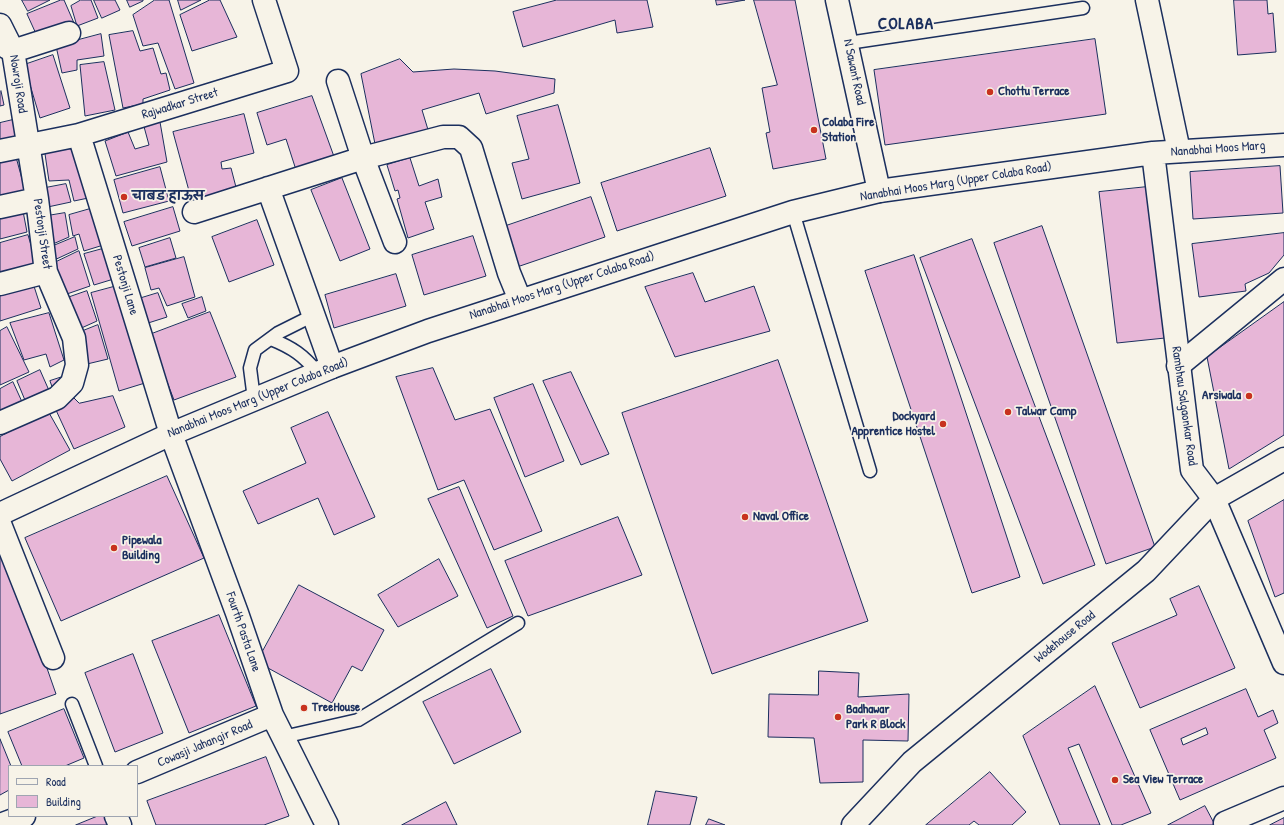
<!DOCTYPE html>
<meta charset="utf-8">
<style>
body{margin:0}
#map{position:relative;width:1284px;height:825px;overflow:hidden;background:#f7f3e8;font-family:"Patrick Hand",sans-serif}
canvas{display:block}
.legend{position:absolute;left:8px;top:765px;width:130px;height:52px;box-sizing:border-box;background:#f7f3e8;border:1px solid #9fa5b1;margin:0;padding:5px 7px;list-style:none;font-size:12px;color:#1b2f5e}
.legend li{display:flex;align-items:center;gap:8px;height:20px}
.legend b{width:20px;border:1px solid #9fa5b1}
</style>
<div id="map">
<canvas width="1284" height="825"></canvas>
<ul class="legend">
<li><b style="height:5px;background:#f7f3e8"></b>Road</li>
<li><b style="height:11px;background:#e7b6d7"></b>Building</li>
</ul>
</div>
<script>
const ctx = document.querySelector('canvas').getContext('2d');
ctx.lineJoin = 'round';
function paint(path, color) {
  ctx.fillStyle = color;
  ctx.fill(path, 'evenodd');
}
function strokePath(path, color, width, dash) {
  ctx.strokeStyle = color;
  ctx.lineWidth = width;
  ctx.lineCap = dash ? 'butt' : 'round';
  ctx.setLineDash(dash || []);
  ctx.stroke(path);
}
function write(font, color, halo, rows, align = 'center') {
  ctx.font = font + ' "Patrick Hand","Playpen Sans Deva",sans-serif';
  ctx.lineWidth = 3.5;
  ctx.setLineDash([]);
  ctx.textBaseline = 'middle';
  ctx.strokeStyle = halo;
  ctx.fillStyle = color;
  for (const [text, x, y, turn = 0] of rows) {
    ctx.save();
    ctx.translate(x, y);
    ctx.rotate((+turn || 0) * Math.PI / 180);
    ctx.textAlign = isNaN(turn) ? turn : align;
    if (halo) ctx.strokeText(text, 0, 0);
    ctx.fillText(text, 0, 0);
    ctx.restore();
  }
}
const building = new Path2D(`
 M22,0H50L28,11Z
 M61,0H64L74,23L37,36L27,14Z
 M81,0H91L98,18L77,26L71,6Z
 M94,0H115L120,10L102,18Z
 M127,0H143V1L130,7Z
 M155,0H169L194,83L175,89L158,43L143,46L133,15Z
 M178,0H201L181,10Z
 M210,0H220L237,37L192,51L180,15Z
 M557,0H647L653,27L617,33L615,20L523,47L513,12Z
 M716,0H745L717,5Z
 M754,0H795L826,159L773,169L766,133L770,132L762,88L777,85Z
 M1234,0H1267L1268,14L1273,13L1276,52L1238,55Z
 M133,31L140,51L153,48L161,74L166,73L170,90L143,99V104L123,108L109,35Z
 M101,34L104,56L77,60V70L62,73L56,46Z
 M1095,39L1106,114L885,145L874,70Z
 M53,55L70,108L40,118L24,65Z
 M400,59L413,72L454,69L495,71L555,79L554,93L486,114L479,93L422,110L429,133L376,149L361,74Z
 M104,62L115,110L85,116L80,65Z
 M1,91L4,105L0,106V92Z
 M312,96L336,162L297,173L286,139L267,145L257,113Z
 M558,105L580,183L522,199L512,163L529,159L517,116Z
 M244,114L254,153L221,162L222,169L231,168L237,191L192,202L173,132Z
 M21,118L26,142L0,145V123Z
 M160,122L167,162L116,176L105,141L128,132L135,149L149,145L143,123Z
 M76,142L93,197L74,201L69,180L49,181L44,147Z
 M710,148L726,196L617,231L601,183Z
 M16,157L25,190L0,196V161Z
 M410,158L419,186L438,179L442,197L425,202L434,229L408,238L397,199L400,198L398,190L395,191L387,165Z
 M1280,166L1283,213L1193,219L1190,172Z
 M160,167L169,201L123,213L114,180Z
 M342,178L370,249L340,261L311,190Z
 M66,184L71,202L43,208L40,189Z
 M1147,187L1165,338L1117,343L1099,192Z
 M591,197L605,237L517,267L503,227Z
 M22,206L27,232L0,239V212Z
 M97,207L110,243L84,251L79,234L73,236L69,215Z
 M173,207L180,231L132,246L124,222Z
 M65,213L69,237L46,247L41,217Z
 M257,220L274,265L229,282L212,237Z
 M1042,226L1155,547L1106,564L994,243Z
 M1284,233V255L1269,273L1245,284L1246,291L1199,297L1192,244Z
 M28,235L37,265L0,275V243Z
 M473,236L486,276L424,295L412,255Z
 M75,237L78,249L50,262L46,249Z
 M170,238L176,258L145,267L139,248Z
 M972,239L1095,565L1043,584L920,258Z
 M106,248L117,278L94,285L84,254Z
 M79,251L90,286L64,295L50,265Z
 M914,255L1020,577L972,593L865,271Z
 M184,257L195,297L167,306L159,288L151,290L145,268Z
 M693,273L705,302L754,286L770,331L675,357L645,287Z
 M396,274L406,306L334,328L325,295Z
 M32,280L41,308L0,321V289Z
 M117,286L145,383L119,391L91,293Z
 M87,291L97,321L77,330L67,298Z
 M158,293L167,317L145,324L135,300Z
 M202,297L206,311L188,318L182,304Z
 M1284,302V435L1229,469L1207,357Z
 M210,312L236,377L174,400L149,335Z
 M49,313L64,360L50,367L46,354L24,360L10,323Z
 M98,325L108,359L87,364L78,333Z
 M7,327L29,372L0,385V331Z
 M778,360L868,621L712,674L622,413Z
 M433,368L455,420L490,409L542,531L494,550L464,480L438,490L396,377Z
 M40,370L51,395L27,405L17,381Z
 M571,372L609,454L581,465L543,381Z
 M68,375L55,395L50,381Z
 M13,382L23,404L0,415V389Z
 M533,384L564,461L525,477L494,398Z
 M113,396L125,427L74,449L55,408L74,398L79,403Z
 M48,411L70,450L12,481L0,459V437Z
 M328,412L375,517L334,535L318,498L258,524L243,491L306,463L291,428Z
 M167,476L204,558L61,621L25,538Z
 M459,487L513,616L487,628L428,499Z
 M1284,500V593L1275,597L1248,521Z
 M618,517L642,575L528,616L505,561Z
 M6,551L56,694L0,714V553Z
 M439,559L458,596L398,627L378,595Z
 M299,585L384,630L362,671L352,666L332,703L257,662Z
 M1199,586L1235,668L1140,708L1112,643L1177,615L1170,599Z
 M219,615L256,706L189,733L152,641Z
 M133,654L163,733L115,752L85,673Z
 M491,669L521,732L454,764L423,702Z
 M819,671L859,673L858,697L909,694L908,741L863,740V782L820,783L814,738L768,737L769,694L818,695Z
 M1095,686L1151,813L1121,825H1112L1079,744L1068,748L1100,825H1060L1023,736Z
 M1246,689L1258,717L1273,710L1278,723L1264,730L1276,758L1180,800L1150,730ZM1206,728L1208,734L1183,745L1181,739Z
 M64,709L84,758L65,766H22L8,732Z
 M0,739L11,766H9V790L0,795Z
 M266,757L289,816L264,825H156L147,801Z
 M990,772L1026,812L1012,825H979L974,821L969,825H926Z
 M656,791L697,797L690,825H648Z
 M446,802L457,825H402Z
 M1205,806L1215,825H1168Z
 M98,816H104L108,825H76Z
 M1284,818V825H1270Z
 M709,819L725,825H706Z`);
paint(building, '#e7b6d7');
strokePath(building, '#1b2f5e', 1);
const lane = new Path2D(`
 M848,43L1083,8
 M793,212L870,471
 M271,339C293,348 303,355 318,373
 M254,399L250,368L255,350L278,333L314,315
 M72,704L96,766
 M283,737L358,720L518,623`);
const street = new Path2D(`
 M837,0L879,191
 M1147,0L1179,151
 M0,25L13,51L37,199L46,272L74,338L77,365L72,383L57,398L0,423
 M1,44L13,51L69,33
 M338,81L363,158L395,242
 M79,135L171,434L237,613L272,715L327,825
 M0,151L79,135L287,71L264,0
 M268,188L332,367
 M0,207L37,199
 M194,212L363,158L443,137H459L471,148L509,273L520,300
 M0,284L46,272
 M1178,366L1284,279
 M1214,499L1284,663
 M0,524L53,658
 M137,772L272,715
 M116,816L120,825
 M0,825L24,816
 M1226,825L1225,823L1284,798`);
const secondary = new Path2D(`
 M1153,153L1192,470L1214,499
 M0,514L171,434L332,367L428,331L793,212L879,191L1153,153L1284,145
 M853,825L912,762L1146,571L1214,499L1284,459`);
strokePath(lane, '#1b2f5e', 15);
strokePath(street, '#1b2f5e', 25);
strokePath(secondary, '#1b2f5e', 25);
strokePath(lane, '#f7f3e8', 12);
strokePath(street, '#f7f3e8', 22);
strokePath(secondary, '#f7f3e8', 22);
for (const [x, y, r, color] of [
 [990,92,4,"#c8321e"],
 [814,130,4,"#c8321e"],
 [124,197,4,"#c8321e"],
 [1249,396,4,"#c8321e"],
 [1008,412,4,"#c8321e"],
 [943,424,4,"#c8321e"],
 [745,517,4,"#c8321e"],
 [114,548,4,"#c8321e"],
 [304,708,4,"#c8321e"],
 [838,717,4,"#c8321e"],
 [1115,780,4,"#c8321e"]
]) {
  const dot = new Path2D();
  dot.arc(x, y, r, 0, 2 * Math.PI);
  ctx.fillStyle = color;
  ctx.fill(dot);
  strokePath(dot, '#f7f3e8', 1.5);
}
write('13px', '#1b2f5e', '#f7f3e8', [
 ["N Sawant Road",854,72,78],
 ["Nowroji Road",18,84,81],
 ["Rajwadkar Street",180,104,-17],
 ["Nanabhai Moos Marg",1218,149,-4],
 ["Nanabhai Moos Marg (Upper Colaba Road)",956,182,-9],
 ["Pestonji Street",42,234,82],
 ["Pestonji Lane",125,285,73],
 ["Nanabhai Moos Marg (Upper Colaba Road)",562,286,-18],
 ["Nanabhai Moos Marg (Upper Colaba Road)",258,398,-22],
 ["Rambhau Salgaonkar Road",1184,406,82],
 ["Fourth Pasta Lane",243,632,71],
 ["Wodehouse Road",1065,637,-39],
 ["Cowasji Jahangir Road",205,744,-23]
]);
write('bold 13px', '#1b2f5e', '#f7f3e8', [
 ["Chottu Terrace",998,92],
 ["Colaba Fire",822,123],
 ["Station",822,138],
 ["चाबड हाऊस",132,197],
 ["Arsiwala",1241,396,"right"],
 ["Talwar Camp",1016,412],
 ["Dockyard",935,417,"right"],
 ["Apprentice Hostel",935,432,"right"],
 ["Naval Office",753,517],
 ["Pipewala",122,541],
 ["Building",122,556],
 ["TreeHouse",312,708],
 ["Badhawar",846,710],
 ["Park R Block",846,725],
 ["Sea View Terrace",1123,780]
], 'left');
ctx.letterSpacing = '1px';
write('bold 17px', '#1b2f5e', '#f7f3e8', [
 ["COLABA",906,24]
]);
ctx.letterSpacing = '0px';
</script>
